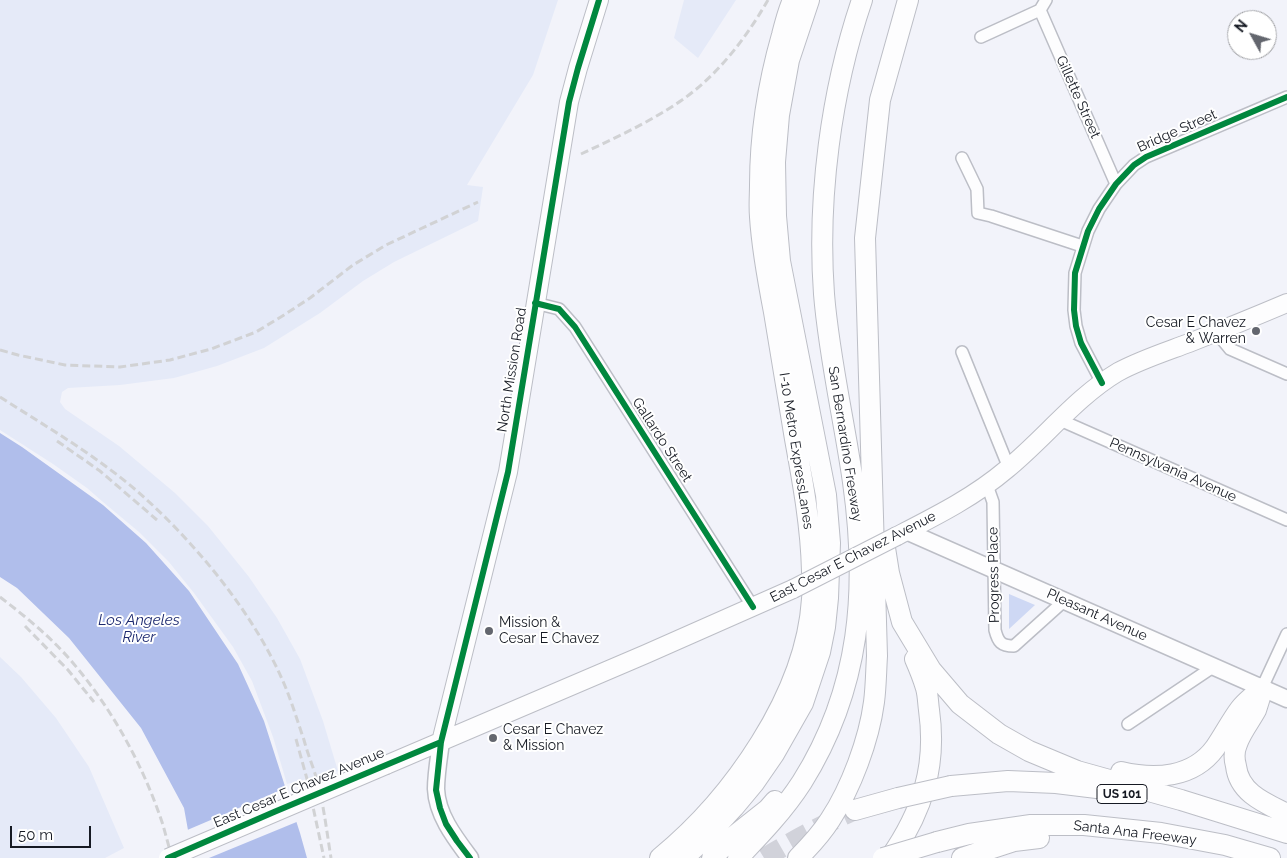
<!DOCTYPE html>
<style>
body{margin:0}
#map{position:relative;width:1287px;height:858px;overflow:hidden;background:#f2f3fa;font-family:Raleway,sans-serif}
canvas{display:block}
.north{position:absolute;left:1227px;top:10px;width:50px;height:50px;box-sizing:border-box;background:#fff;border:1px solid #a2a3a7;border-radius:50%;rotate:309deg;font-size:14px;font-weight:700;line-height:20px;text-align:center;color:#161a23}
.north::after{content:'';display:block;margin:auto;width:18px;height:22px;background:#63666e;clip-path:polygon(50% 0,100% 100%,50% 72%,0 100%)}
.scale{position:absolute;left:10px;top:826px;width:81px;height:22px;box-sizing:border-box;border:2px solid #161a23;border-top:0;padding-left:6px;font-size:15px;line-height:18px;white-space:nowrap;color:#161a23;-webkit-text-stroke:4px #fff;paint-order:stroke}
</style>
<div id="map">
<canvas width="1287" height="858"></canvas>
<div class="north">N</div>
<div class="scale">50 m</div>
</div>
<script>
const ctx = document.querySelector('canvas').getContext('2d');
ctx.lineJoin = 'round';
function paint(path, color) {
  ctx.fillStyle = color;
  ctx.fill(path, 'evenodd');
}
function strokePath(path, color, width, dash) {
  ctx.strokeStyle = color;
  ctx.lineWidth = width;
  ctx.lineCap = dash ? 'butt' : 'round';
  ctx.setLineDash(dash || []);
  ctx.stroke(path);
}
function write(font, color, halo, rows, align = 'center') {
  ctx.font = font + ' Raleway,sans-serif';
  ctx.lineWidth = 4;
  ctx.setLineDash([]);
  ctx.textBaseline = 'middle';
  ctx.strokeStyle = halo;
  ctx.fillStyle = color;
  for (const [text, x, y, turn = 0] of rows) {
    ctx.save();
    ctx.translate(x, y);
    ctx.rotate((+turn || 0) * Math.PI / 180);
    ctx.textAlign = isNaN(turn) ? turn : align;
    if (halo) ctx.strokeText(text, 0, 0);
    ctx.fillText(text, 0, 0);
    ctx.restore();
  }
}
paint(new Path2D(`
 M0,0H558L533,75L467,185L483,187L478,221L394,262L363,281L320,313L264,348L217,366L174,378L120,385L68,388L62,392L60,402L65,409L119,446L175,493L208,526L249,577L277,618L300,659L323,721L338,771L287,784L273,737L252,681L233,647L194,593L169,562L139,532L103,502L87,488L53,464L0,430Z
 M684,0H736L698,58L674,38Z
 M0,657L21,677L56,718L89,767L124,848L105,858H0Z`), '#e5eaf8');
paint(new Path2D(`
 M1009,594L1035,605L1009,629Z`), '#ced8f4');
paint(new Path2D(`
 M0,433L22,447L103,505L146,543L189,591L238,664L264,721L300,833L307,858H193L184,808L141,728L69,638L17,588L0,577Z`), '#b0beeb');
paint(new Path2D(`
 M288,787L299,821L209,858H190L185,831Z`), '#f2f3fa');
strokePath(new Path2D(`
 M764,858C794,840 824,824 855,810`), '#d1d2da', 20, [20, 10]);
const minor = new Path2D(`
 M1040,10L1116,184
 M981,37L1040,10L1046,0
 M962,158L977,189L978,213L991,216L1082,246
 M535,303L559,309L575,327L753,607
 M1216,332L1230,349L1287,374
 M962,352L1009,468
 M1102,383L1081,343L1076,326L1074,310L1075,273L1088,231L1099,209L1116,184L1134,165L1146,157L1287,97
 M1060,420L1287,520
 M987,485L993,502L995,630C998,642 1001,646 1014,646L1064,601
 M1262,688L1287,634
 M1128,724L1213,667`);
const secondary = new Path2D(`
 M906,531L1287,699
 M441,742C439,757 436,774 436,789C437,815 455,838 470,858`);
const primary = new Path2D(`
 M897,536C936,516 974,497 1007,469C1045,438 1076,397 1118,372C1140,360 1165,352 1189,343C1222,330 1254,317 1287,303
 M441,742L508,472L569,102L578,68L599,0
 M386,765L646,654L793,589`);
const motorway = new Path2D(`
 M885,548L889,573L902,622L931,670L960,704L999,734L1029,751L1077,771L1181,800L1287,833
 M1262,691C1260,697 1258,704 1256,710C1250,721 1241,732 1237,744C1234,751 1234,759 1236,766C1239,793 1265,803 1287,814
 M1121,772C1155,780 1193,778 1215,748C1224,735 1231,721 1240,709C1246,701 1255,695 1262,688
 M951,786L1008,781L1056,783L1105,789
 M855,810L898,798
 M937,842L969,834L1031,825H1084L1161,833L1225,845L1270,858
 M660,858C732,799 806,695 812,599C813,590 812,580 812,571C811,527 803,483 795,439C788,397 781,355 774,312C768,281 762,249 760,217C759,206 760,195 760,185C760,134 768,84 782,35C785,23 788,11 793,0
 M684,858L708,835L734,807L754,783L774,754L803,703L820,652L825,627L828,598L830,543L826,495L780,261L776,216L775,162L779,115L789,60L809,0
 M712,858L734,836L768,809L775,801
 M738,858C761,834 784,810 802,782C861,688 868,589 853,482C844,419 829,357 824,294C817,198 831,91 862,0
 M798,858C810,846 821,834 830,820C851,788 869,740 874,702C876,687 876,672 877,656L865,238L880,100L908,0
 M890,858C922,812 937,767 929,710C928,703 928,695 926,688C923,678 919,668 915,659
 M962,858L1014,841L1039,838`);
strokePath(minor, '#bcbec6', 14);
strokePath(secondary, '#bcbec6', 19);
strokePath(primary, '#bcbec6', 20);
strokePath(motorway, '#bcbec6', 22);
strokePath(minor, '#fdfdfe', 11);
strokePath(secondary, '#fdfdfe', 16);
strokePath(primary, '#fdfdfe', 18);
strokePath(motorway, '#fdfdfe', 20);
strokePath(new Path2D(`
 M581,154C615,138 650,122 682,100C718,75 746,38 768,0
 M0,350L18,355L65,365L120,367L170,360L211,349L256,332L284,315L310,298L353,265L386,245L478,202
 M0,397C47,427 95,455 137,491C193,540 252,611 282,679C291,699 297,720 304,740C308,755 314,769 318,783C324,808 327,833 331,858
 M57,441L100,471L157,520
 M0,597C26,617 52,638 73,663C113,710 144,767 163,825C166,836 169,847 172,858
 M25,626L68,670L94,702
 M296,739L307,779L324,858`), '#d1d2d4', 3, [8, 4]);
const primaryBridge = new Path2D(`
 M793,589L897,536
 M168,858L386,765`);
const motorwayBridge = new Path2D(`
 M898,798L951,786
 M883,858L937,842`);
strokePath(primaryBridge, '#bcbec6', 20, []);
strokePath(motorwayBridge, '#bcbec6', 22, []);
strokePath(primaryBridge, '#fdfdfe', 18);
strokePath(motorwayBridge, '#fdfdfe', 20);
strokePath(new Path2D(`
 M535,303L559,309L575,327L753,607
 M1102,383L1081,343L1076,326L1074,310L1075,273L1088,231L1099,209L1116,184L1134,165L1146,157L1287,97
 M168,858L274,812L441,742
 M470,858L457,841L446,824L440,808L436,790L441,742L508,472L569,102L578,68L599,0`), '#00873e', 6);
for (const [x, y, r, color] of [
 [1256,331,5,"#63666e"],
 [489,631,5,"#63666e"],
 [493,738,5,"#63666e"]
]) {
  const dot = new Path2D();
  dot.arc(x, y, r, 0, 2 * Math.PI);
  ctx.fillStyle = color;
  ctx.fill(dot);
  strokePath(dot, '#fff', 2);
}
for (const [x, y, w] of [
 [1122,794,50]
]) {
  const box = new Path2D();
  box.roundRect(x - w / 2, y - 9.5, w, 19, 4);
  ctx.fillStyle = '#fff';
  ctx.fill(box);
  strokePath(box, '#161a23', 1);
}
write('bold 12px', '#161a23', null, [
 ["US 101",1122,794]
]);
write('14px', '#161a23', '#fff', [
 ["Gillette Street",1078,97,66],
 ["Bridge Street",1177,131,-24],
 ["North Mission Road",512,370,-81],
 ["Gallardo Street",662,440,57],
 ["San Bernardino Freeway",845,444,81],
 ["I-10 Metro ExpressLanes",796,451,81],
 ["Pennsylvania Avenue",1173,470,24],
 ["East Cesar E Chavez Avenue",853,557,-27],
 ["Progress Place",994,575,-91],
 ["Pleasant Avenue",1097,615,24],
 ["East Cesar E Chavez Avenue",299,788,-23],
 ["Santa Ana Freeway",1135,833,7]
]);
write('14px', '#161a23', '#fff', [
 ["Cesar E Chavez",1246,323,"right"],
 ["& Warren",1246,339,"right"],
 ["Mission &",499,623],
 ["Cesar E Chavez",499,639],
 ["Cesar E Chavez",503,730],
 ["& Mission",503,746]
], 'left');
write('italic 15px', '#1c296f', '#fff', [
 ["Los Angeles",139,620],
 ["River",139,637]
]);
</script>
